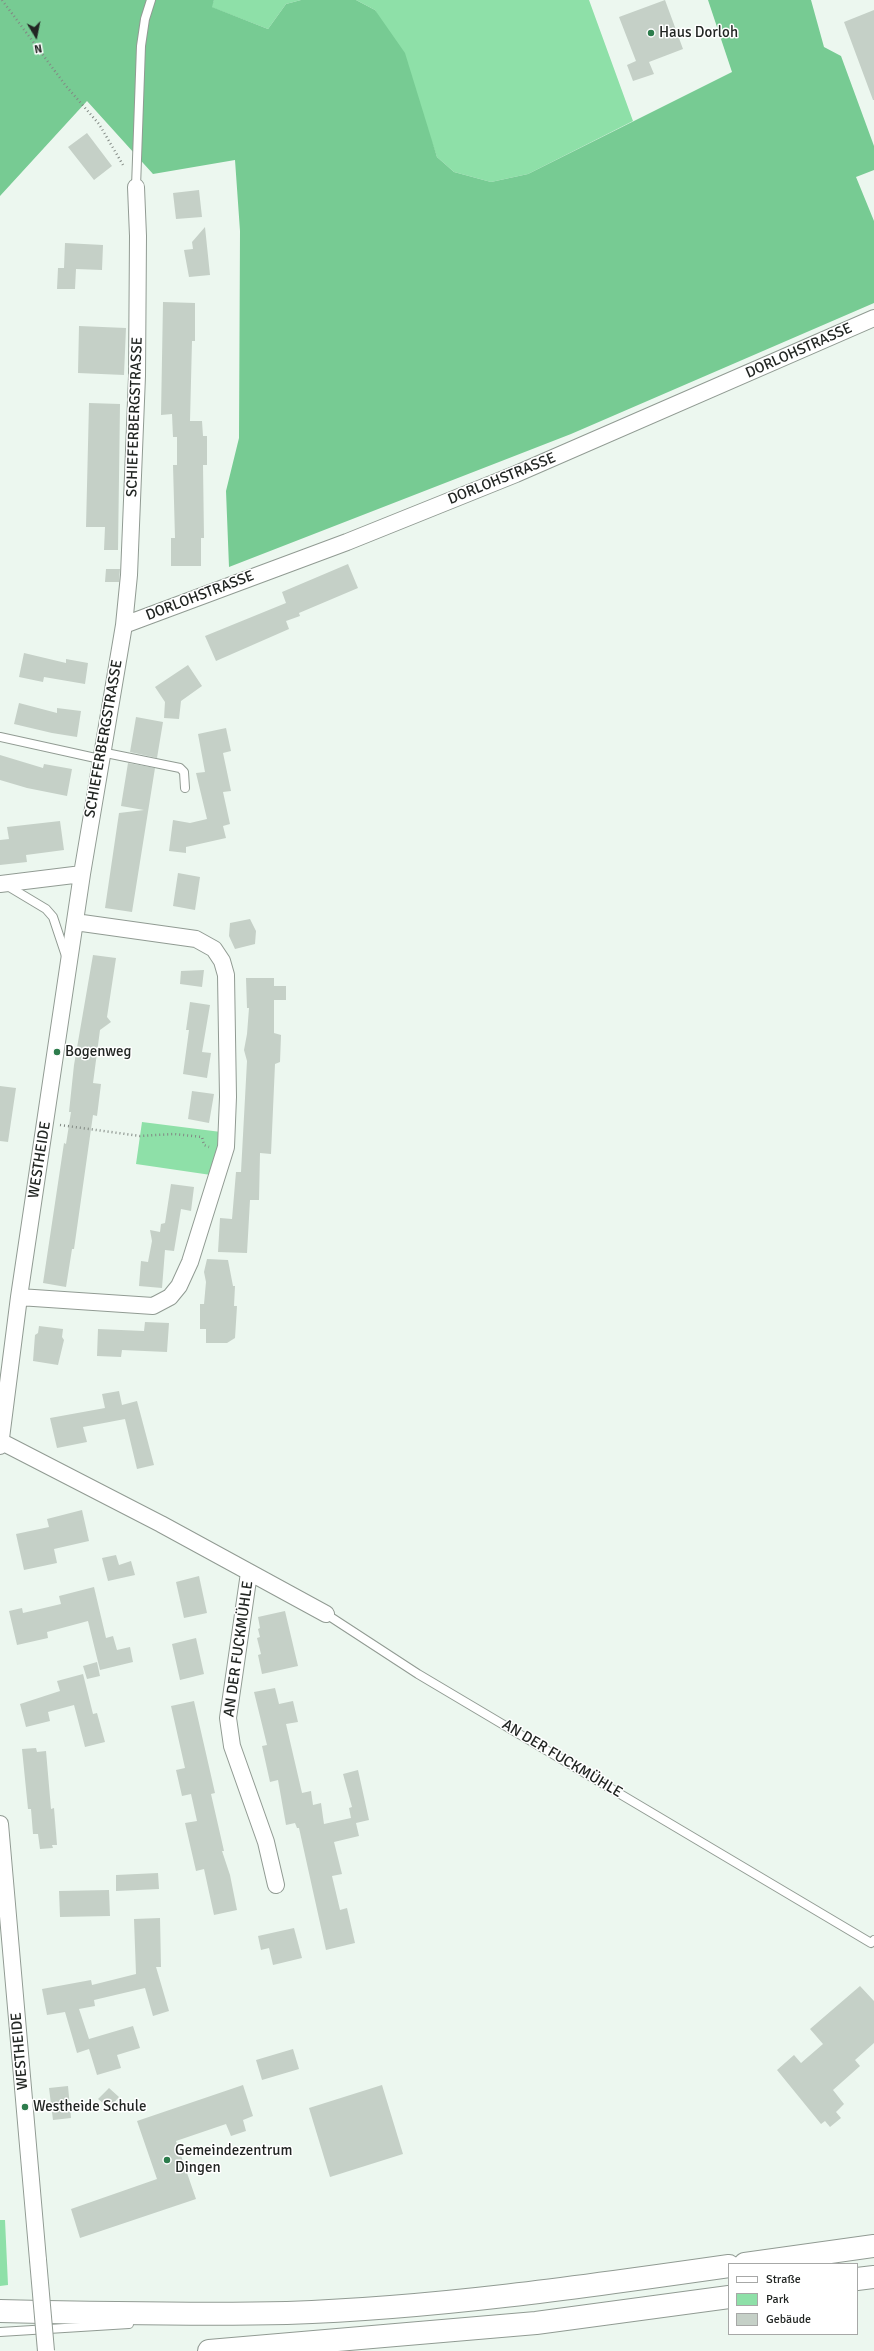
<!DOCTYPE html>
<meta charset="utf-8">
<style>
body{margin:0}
#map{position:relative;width:874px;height:2351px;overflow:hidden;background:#ecf7ef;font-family:Signika,sans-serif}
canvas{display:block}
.legend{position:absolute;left:728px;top:2263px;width:130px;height:72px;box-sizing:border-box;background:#fff;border:1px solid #a7a8a7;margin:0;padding:5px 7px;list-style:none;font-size:12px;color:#222623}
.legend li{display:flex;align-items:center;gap:8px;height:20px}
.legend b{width:20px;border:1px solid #a7a8a7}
.north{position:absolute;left:16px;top:16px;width:40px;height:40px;-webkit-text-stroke:3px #fff;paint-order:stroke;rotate:170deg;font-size:11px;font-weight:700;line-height:16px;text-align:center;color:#222623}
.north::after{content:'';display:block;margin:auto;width:14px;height:18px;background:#222623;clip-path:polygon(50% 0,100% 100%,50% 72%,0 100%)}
</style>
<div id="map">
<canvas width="874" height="2351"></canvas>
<ul class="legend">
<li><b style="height:5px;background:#fff"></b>Straße</li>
<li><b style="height:11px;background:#8ee0a8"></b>Park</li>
<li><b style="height:11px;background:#c5d0c7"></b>Gebäude</li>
</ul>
<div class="north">N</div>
</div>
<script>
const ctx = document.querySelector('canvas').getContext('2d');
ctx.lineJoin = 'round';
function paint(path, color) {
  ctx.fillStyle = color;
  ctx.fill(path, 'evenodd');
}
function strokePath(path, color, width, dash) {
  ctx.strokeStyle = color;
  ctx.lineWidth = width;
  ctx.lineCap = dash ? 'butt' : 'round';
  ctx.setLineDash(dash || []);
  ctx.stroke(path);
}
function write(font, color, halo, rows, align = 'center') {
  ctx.font = font + ' Signika,sans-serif';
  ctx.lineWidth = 3;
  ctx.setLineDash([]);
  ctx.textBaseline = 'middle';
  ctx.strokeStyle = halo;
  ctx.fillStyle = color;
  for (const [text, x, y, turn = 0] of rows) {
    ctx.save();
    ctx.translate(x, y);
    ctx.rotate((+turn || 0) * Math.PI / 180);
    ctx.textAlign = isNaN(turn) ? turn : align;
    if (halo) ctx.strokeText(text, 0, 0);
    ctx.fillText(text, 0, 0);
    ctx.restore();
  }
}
paint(new Path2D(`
 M214,0H301L286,4L268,29L211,7Z
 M356,0H589L633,121L528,174L491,182L454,172L437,157L421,111L375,10Z
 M142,1122L221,1132L222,1142L211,1175L136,1164Z
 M0,2220H5L8,2285L0,2286Z`), '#8ee0a8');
paint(new Path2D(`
 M0,0H214L212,7L268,29L286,4L301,0H356L375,10L405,53L437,157L454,172L491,182L528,174L732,72L708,0H811L824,47L841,56L874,146V170L856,177L874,221V303L571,434L229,567L226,491L239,438L240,231L235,160L153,174L87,101L0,196Z`), '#77cb93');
paint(new Path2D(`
 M665,0L683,49L649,62L654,74L633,81L627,65L636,61L619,17Z
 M874,10V100H873L844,22Z
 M87,133L112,166L94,180L68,147Z
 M199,190L202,217L176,219L173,193Z
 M205,227L210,275L189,277L184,250L193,249L192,242Z
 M65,243L103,245L102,270L76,269L75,289H57L58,268H64Z
 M163,302L195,303V341H192L190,421H202L203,436H207V465H203L204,538H201V566H171V538H175L173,465H177V437H173L172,414L161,415Z
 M79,326L126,328L124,375L78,373Z
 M89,403L120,404L118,550H104L105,527H86Z
 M348,564L358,588L299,613L300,616L286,621L289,629L216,661L205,636L286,603L282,592Z
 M106,569H120L119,582H105Z
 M24,653L66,663V659L88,663L85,684L44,677L43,682L19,677Z
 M188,665L202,686L181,701L179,719L164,718L165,702L155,687Z
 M19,703L57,713V708L81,711L77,737L52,733L14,724Z
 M136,717L163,722L157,758L130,752Z
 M226,728L231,751L223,753L231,791L223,792L230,824L223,826L226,838L186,847V853L169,851L173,820L190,823L207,819L196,773L205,772L198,734Z
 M0,755L43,768L44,764L72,769L67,796L27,788L0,780Z
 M128,763L155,768L132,912L105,908L119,813L144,810L121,806Z
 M60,821L64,850L26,855L27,862L0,865V840L9,839L7,827Z
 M178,873L200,877L195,910L173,906Z
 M250,919L256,931L255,944L235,949L229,936L230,923Z
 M93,955L116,958L107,1017L111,1022L100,1030L93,1083L101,1084L97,1116L93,1115L74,1249H72L66,1287L43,1283L64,1143L66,1144L71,1112H69L74,1065Z
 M204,970L202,987L180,984L181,971Z
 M246,978H274V986H286V1000H274V1033L281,1035L280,1062L275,1064L271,1154L260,1153L259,1200H250L247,1253L218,1252L220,1218L232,1219L236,1172H241L247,1061L244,1050L247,1034L249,1008H247Z
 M190,1002L210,1005L202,1052L211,1053L207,1078L183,1074L189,1030H186Z
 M0,1086L16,1088L8,1142L0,1141Z
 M192,1091L214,1094L209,1123L188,1119Z
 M171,1184L194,1187L191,1211L181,1209L174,1251L165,1250L162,1288L139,1286L141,1261L148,1262L152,1241L150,1230L160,1232L161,1224L165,1223Z
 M207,1259L228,1260L233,1286H235L234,1306H237L235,1338L227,1343H206V1329H200V1304H204L206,1282L204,1272Z
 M145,1322L169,1323L167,1352L122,1350L121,1357L97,1356L98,1329L144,1331Z
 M39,1326L63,1329L62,1337L64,1340L58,1365L33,1361L35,1335L38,1333Z
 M119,1391L122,1405L137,1401L154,1465L137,1469L125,1419L83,1427L87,1442L57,1448L50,1418L105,1408L102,1394Z
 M82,1510L89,1541L54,1549L57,1563L24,1570L16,1534L49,1527L47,1519Z
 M116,1555L119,1565L131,1561L135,1575L108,1581L102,1558Z
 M199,1576L207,1613L184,1618L176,1582Z
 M94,1587L106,1638L113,1636L117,1650L130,1647L133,1662L100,1670L88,1621L47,1632L48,1638L17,1645L9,1611L22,1608L23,1613L61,1604L59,1596Z
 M285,1611L298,1666L262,1674L258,1655L261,1654L257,1638L260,1637L258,1629L260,1628L258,1617Z
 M196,1638L204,1674L180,1680L172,1644Z
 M97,1662L100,1676L87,1679L83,1666Z
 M83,1674L93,1714L97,1713L105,1742L85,1747L74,1705L48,1712L50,1721L26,1727L20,1704L60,1691L57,1681Z
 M275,1688L279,1704L293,1701L298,1722L286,1724L302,1793L311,1791L313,1805L321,1803L324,1824L351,1818L349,1808L352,1807L343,1774L358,1770L369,1820L356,1823L359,1836L334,1842L342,1874L332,1876L340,1910L347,1908L355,1943L326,1950L299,1828H297L295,1823L286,1825L278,1780L270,1782L262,1746L267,1745L254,1692Z
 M194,1701L215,1793L211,1794L224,1851H222L230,1875L237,1910L214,1915L204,1869L196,1871L185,1823L197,1821L191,1794L182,1796L176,1770L185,1768L171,1706Z
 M36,1748L37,1752L46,1751L51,1809L54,1808L57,1845H52L53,1848L40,1849L38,1834H33L31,1809H28L22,1749Z
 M158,1873L159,1889L116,1891V1875Z
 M109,1890L110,1916L60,1917L59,1891Z
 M160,1918L161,1967H156L169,2011L153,2016L145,1988L94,2000L95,2006L79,2009L89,2039L133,2026L140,2048L117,2055L121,2068L97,2075L89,2049L77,2053L65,2012L47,2015L42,1989L91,1980L92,1985L136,1974L134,1919Z
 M294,1928L302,1958L273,1965L269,1948L261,1950L258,1936Z
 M860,1986L874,2001V2043L855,2060L860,2066L833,2090L844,2104L836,2112L841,2118L830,2127L825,2121L821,2124L777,2070L794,2055L801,2063L823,2044L810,2029Z
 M293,2049L299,2069L262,2080L256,2060Z
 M243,2085L253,2116L243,2120L246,2131L231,2136L226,2124L176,2141L196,2199L80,2238L71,2209L157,2179L137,2121Z
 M382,2085L403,2154L330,2177L309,2108Z
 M68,2086L71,2118L53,2120L49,2088Z
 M109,2088L119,2097L109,2108L98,2099Z`), '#c5d0c7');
const service = new Path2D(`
 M136,187L141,46L145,19L151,0
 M0,737L100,759
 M101,752L180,768L184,772L185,788
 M6,885L46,909L53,917L66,956
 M326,1614L418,1674L871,1943L874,1940
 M0,2332L129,2324`);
const minor = new Path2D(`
 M124,625L347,542L516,474L874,318
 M0,884L82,874
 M19,1297L153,1306L170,1297L179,1286L190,1262L226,1147L228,1097L226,975L222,961L214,949L196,939L75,922
 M0,1441L161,1524L326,1614
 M0,1446L19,1297L82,874L124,625L129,575L137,376L138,236L136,187
 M249,1573L228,1718L232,1746L266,1842L276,1885
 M0,1824L38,2260`);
const motorway = new Path2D(`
 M745,2264L874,2246
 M857,2279L874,2277
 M0,2311C95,2313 191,2315 287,2313C435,2308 582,2287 729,2266
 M209,2351L536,2323L729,2297`);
strokePath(service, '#919b93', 10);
strokePath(minor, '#919b93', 18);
strokePath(motorway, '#919b93', 24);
strokePath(new Path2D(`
 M2,0L66,86L99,124L123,165
 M60,1125L140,1136L174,1134L202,1137L204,1145L209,1147`), '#828984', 2.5, [1, 3]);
strokePath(service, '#fff', 8);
strokePath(minor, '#fff', 16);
strokePath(motorway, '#fff', 22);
const minorBridge = new Path2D(`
 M38,2260L46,2351`);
strokePath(minorBridge, '#919b93', 18, []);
strokePath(minorBridge, '#fff', 16);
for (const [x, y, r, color] of [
 [651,33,4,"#2d7c4c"],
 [57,1052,4,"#2d7c4c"],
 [25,2107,4,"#2d7c4c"],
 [167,2160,4,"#2d7c4c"]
]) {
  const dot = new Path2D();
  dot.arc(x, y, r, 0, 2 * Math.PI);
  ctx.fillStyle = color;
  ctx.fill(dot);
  strokePath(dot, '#fff', 1.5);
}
write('15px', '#222623', '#fff', [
 ["Haus Dorloh",659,33],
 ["Bogenweg",65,1052],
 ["Westheide Schule",33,2107],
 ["Gemeindezentrum",175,2151],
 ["Dingen",175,2168]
], 'left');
write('15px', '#222623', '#fff', [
 ["DORLOHSTRASSE",799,351,-24],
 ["SCHIEFERBERGSTRASSE",135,417,-88],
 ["DORLOHSTRASSE",502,479,-22],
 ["DORLOHSTRASSE",200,596,-21],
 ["SCHIEFERBERGSTRASSE",104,739,-80],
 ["WESTHEIDE",40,1160,-81],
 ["AN DER FUCKMÜHLE",239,1649,-82],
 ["AN DER FUCKMÜHLE",562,1759,31],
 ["WESTHEIDE",20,2051,-95]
]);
</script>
